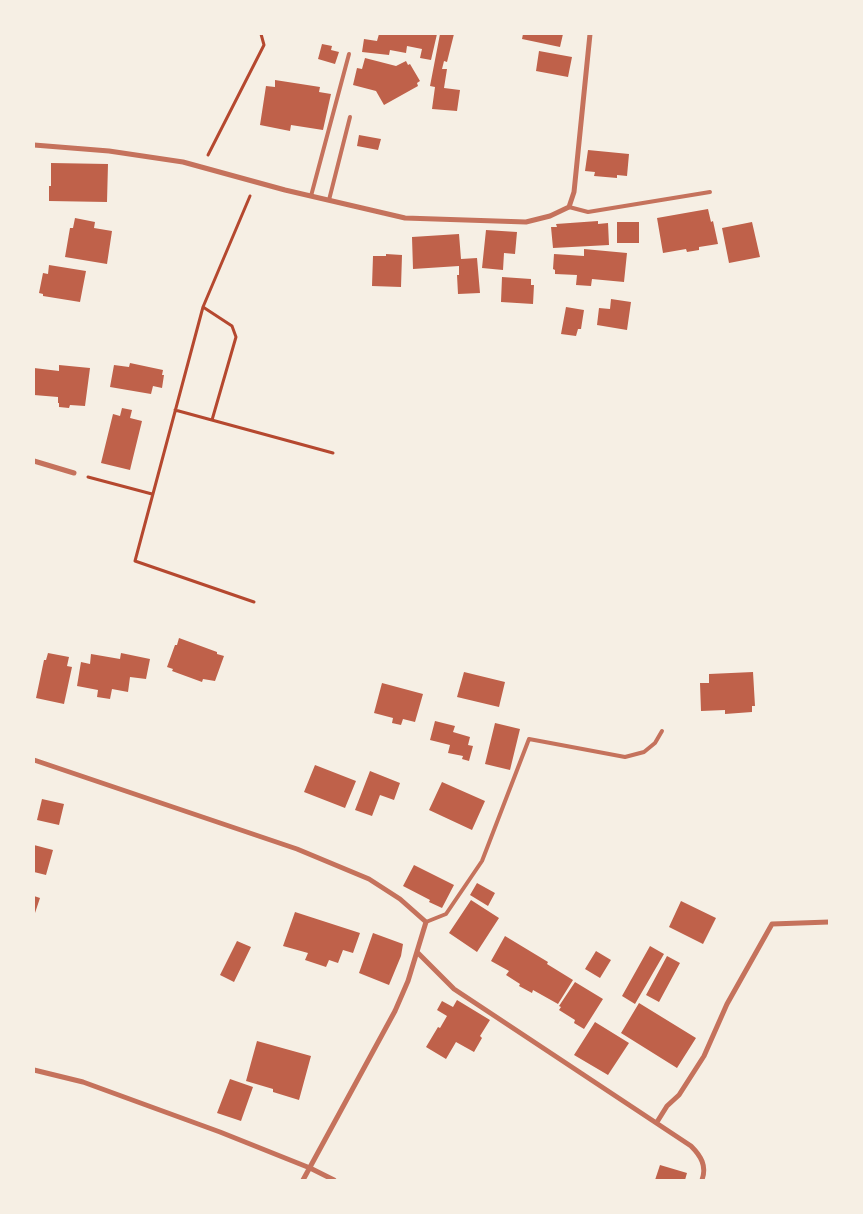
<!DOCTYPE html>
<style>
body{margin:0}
#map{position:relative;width:863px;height:1214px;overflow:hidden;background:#f6efe4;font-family:Jost,sans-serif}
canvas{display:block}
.frame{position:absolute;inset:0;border:35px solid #f6efe4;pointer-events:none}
</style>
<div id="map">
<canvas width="863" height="1214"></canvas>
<div class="frame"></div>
</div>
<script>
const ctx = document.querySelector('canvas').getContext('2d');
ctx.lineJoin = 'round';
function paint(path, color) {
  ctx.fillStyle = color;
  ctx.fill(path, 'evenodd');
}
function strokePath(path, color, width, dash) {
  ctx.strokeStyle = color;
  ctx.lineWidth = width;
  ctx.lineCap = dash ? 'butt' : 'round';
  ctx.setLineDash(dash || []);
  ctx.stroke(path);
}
paint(new Path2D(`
 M379,34H437L431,60L420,58L422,49L407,46L406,53L390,50L389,55L362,52L364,39L377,41Z
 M440,34H454L447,62L444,61L442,69H447L444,88L460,90L457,111L432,109L435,87L430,86Z
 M523,34H563L560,47L522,39Z
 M322,44L332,46L331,50L339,52L335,64L318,59Z
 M539,51L572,57L568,77L536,71Z
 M365,58L396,66L406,61L408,65L410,64L420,81L417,83L418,86L384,105L376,91L353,85L357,68L362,69Z
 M275,80L320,87L319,92L331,94L323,130L291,125L290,131L260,125L266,86L275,87Z
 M359,135L381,139L378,150L357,146Z
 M588,150L629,154L627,176L617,175V178L594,176L595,172L585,171Z
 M51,163L108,164L107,202L49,201V186H51Z
 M708,209L711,222L713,221L718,244L699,247V250L687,252L686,249L663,253L657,218Z
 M75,218L95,222L94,228L112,231L107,264L65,257L70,228H73Z
 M598,221V224L608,223L609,245L553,248L551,227H557L556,224Z
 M617,222H639V243H617Z
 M752,222L760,257L729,263L722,228Z
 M486,230L517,232L515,254L504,253L503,270L482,268Z
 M459,234L461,259L477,258L480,293L458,294L457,275H459V266L413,269L412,237Z
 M584,249L627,253L624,282L592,279L591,286L576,285L577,275L555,274V270L553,269L554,254L584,256Z
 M386,254L402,255L401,287L372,286L373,256H386Z
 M49,265L86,271L80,302L43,296V294L39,293L43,273L48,274Z
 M502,277L531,279V285H534L533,304L501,302Z
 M611,299L631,302L627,330L597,325L599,308L610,309Z
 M566,307L584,310L581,329H578L576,336L561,334Z
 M130,363L163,370L162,375H164L162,388L153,386L151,394L110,387L114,365L129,367Z
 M59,365L90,368L85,406L70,405L69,408L59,407V403H58V397L34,395V368L59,371Z
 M122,408L132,410L130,418L142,421L130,470L101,463L113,414L120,416Z
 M179,638L217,652V654L224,656L215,681L203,679L202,682L172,671L173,669L167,667L175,645H177Z
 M48,653L69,657L67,666L72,667L64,704L36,698L44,660H46Z
 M121,653L150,659L146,679L130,677L128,692L112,689L110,699L97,697L98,690L77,686L81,662L90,664L91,654L120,659Z
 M464,672L505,682L499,707L457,697Z
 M753,672L755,706H752V712L725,714V710L701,711L700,683H709V674Z
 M382,683L423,694L415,722L403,719L401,725L392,723L393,718L374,713Z
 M435,721L455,726L453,732L470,737L468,745L473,746L469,761L462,759L463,756L448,753L450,745L430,740Z
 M495,723L520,729L510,770L485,764Z
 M315,765L356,781L345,808L304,792Z
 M370,771L400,783L394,800L380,795L372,816L355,810Z
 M442,782L485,801L472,830L429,810Z
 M42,799L64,804L59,825L37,820Z
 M34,845L53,850L46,875L34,872Z
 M414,865L454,885L442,908L429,902L430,900L403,886Z
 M477,883L495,893L488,906L470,895Z
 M34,896L40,898L34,916Z
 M471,900L499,918L477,952L449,933Z
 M681,901L716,918L703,944L669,927Z
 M295,912L360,933L353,953L343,950L338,963L329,960L326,967L305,960L308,953L283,946Z
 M373,933L403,944L401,956L389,985L359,973Z
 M505,936L548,962L547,964L573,980L558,1004L533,990L532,993L519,986L520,984L506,975L509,971L491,961Z
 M237,941L251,947L234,982L220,975Z
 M650,946L664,954L635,1004L622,996Z
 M596,951L611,960L600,978L585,969Z
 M667,956L680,963L659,1002L646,995Z
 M575,982L603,999L584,1029L574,1023L575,1020L559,1010L561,1007L559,1006Z
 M457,1000L490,1020L480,1036L482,1038L474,1052L456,1042L446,1059L426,1047L438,1027L440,1028L447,1016L437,1010L442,1001L453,1007Z
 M639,1003L696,1038L677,1068L621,1033Z
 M595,1022L629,1043L608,1075L574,1055Z
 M257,1041L311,1056L299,1100L273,1092V1089L246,1081Z
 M230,1079L253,1087L241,1121L217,1113Z
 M660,1165L687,1173L685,1180H655Z`), '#bf614a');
strokePath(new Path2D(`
 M208,155L264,45L261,34
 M203,307L135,561L254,602
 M175,410L333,453
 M212,420L236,337L232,326L203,307L250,196
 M88,477L152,494`), '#b5482f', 3);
strokePath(new Path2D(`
 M311,196L349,54
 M329,200L350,117
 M569,207L588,212L710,192
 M426,922L446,914L482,861L529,739L625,757L644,752L655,743L662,731`), '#c5725c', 4);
strokePath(new Path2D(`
 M34,145L109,151L183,162L285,190L405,218L526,222L550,216L569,207L574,192L590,34
 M34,461L74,473
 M34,760L297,849L369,879L400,899L426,922L408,981L395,1011L303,1180
 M417,952L454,989L691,1146C701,1156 707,1166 702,1180
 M34,1070L83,1082L220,1132L310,1168L334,1180
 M657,1122L667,1106L679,1095L704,1056L727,1004L772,924L829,922`), '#c5725c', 5);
</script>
